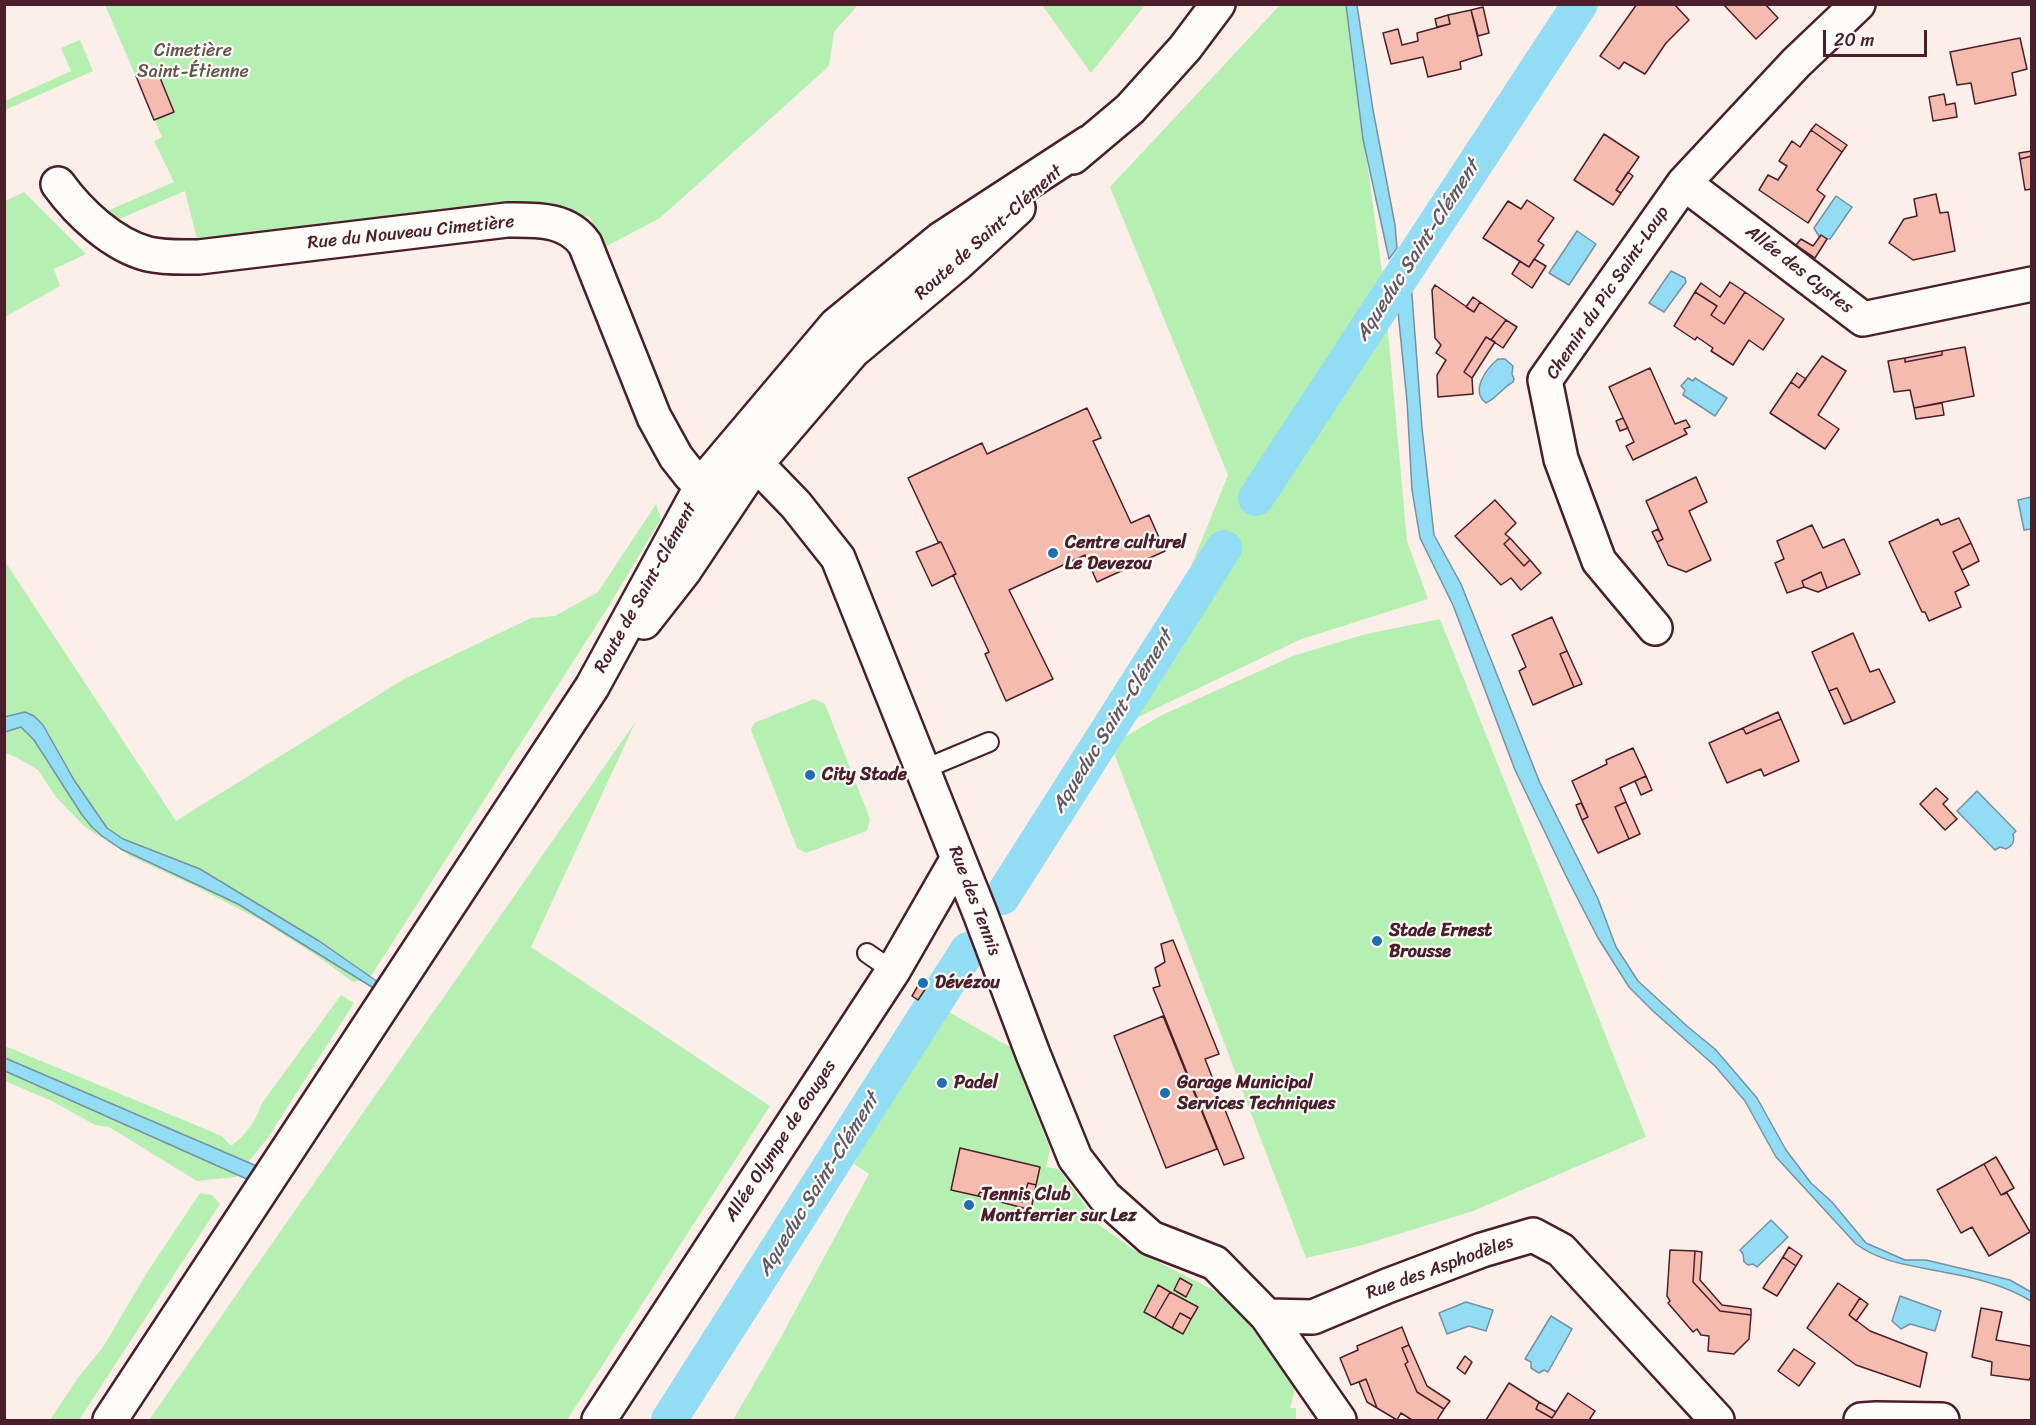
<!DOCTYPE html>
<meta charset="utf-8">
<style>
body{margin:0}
#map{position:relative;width:2036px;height:1425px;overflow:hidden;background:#fcefe9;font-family:Sriracha,sans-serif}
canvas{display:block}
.frame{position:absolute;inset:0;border:6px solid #4a1f2b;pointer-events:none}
.scale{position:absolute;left:1823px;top:30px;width:104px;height:27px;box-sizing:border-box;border:3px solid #4a1f2b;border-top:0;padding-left:8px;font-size:18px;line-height:21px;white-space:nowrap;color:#4a1f2b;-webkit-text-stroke:4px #fdfcf7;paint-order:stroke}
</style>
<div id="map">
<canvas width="2036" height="1425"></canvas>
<div class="frame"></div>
<div class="scale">20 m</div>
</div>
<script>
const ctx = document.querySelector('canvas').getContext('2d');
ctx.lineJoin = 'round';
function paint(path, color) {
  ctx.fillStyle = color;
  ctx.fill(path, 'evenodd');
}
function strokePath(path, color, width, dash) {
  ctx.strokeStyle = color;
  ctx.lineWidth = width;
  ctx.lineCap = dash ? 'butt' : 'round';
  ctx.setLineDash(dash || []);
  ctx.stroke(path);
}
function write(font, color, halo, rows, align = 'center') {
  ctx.font = font + ' Sriracha,sans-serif';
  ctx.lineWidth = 4.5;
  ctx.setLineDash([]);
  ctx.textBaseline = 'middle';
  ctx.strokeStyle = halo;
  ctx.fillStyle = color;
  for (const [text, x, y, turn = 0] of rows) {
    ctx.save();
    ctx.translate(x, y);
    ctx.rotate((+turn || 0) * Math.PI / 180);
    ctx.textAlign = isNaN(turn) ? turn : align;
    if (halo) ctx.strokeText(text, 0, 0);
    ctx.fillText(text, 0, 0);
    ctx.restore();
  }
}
paint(new Path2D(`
 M105,5H858L834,32L829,66L660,218L603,248L590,217L487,204L198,243L185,191L119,219L107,211L174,182L154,141L162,137Z
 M1042,5H1145L1091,73Z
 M1280,5H1346L1384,287L1407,541L1428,599L1299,640L1128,722L1228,475L1110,187Z
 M80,40L93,71L5,110V101L71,71L61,48Z
 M24,192L86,254L54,269L60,286L5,317V201Z
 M656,504L661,519L607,609L369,979L353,982L320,958L264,922L195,886L130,856L85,827L56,797L38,770L16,757L5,753L4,560L176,821L404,679L531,618L555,616L598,592Z
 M1440,619L1646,1137L1473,1211L1363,1245L1306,1258L1111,745L1162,715L1293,656L1366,634Z
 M814,699L825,704L870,819L867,831L806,853L797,848L751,730L754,723Z
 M636,721L531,947L770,1106L567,1420H149Z
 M341,995L354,1003L267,1139L236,1177L197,1181L109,1127L95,1125L52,1101L5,1081V1046L222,1136L231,1146C247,1134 255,1122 262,1103Z
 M942,1008L1010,1047L1050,1149L1046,1167L1059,1169L1099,1225L1134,1250L1212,1289L1276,1340L1295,1390L1290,1408H1296V1420H733L780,1339L869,1174L854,1164Z
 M200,1193L212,1195L220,1204L79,1420H50L77,1379L103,1347L148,1271Z`), '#b6efb2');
const water = new Path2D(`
 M1346,5H1357L1373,110L1395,225L1397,248L1389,259L1363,139Z
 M1836,196L1852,207L1830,239L1820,238L1814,228Z
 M1577,231L1596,244L1569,285L1549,273Z
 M1671,271L1685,278L1686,282L1664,312L1649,303Z
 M1411,282L1422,428L1434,535L1461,584L1540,783L1598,899L1616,947L1638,981L1688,1027L1715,1049L1757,1098L1786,1150L1811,1183L1832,1202L1866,1243L1905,1260H1926L2010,1280L2031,1292V1301C2006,1286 1977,1278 1948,1273C1916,1266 1883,1264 1856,1244L1776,1157L1745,1101L1715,1066L1654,1012L1629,987L1598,938L1566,876L1515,770L1453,605L1420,538L1412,490L1407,401L1397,302Z
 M1498,359H1505L1513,366L1512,374L1514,379L1513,382C1502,388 1497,398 1486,403C1470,391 1486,369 1498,359Z
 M1688,378L1693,381L1695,378L1727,398L1715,416L1683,395L1685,390L1681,386Z
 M2031,497V529L2024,530L2018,500Z
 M25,712L34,716L43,725L74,780L107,828L123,839L200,869L319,941L378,982L375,989L238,904L121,849L102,836L92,827L82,815L34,740L21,727L5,732L4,717Z
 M1977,791L2016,831L2013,834C2015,842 2013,845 2006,849L2000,847L1995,850L1957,811Z
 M5,1058L259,1167L249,1180L5,1071Z
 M1771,1220L1788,1237L1757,1267L1753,1264L1748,1265L1744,1262L1743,1254L1740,1250Z
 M1900,1296L1941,1311L1935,1331L1910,1324L1901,1329L1892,1321Z
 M1466,1302L1493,1310L1486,1331L1469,1326L1447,1334L1439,1313Z
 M1551,1316L1572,1329L1548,1372L1544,1370L1539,1373L1531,1368V1362L1525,1359Z`);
paint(water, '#92ddf3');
strokePath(water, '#7591a3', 1.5);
strokePath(new Path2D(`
 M1256,498L1580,4
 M1002,897L1224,548
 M669,1420L968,950`), '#92ddf3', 36);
const building = new Path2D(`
 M1637,4H1674L1689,20L1666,43L1645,74L1624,62L1619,69L1600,56Z
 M1723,4H1765L1778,18L1756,39Z
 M1483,7L1489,33L1478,36L1471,10Z
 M1471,10L1482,55L1460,62L1461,69L1428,77L1423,57L1391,64L1383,33L1398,29L1402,45L1418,41L1417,33L1450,24L1448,15Z
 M1448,15L1450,24L1437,27L1435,19Z
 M2020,38L2027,69L2012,73L2016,95L1975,104L1971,83L1957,85L1950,52Z
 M156,68L174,112L154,120L136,76Z
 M1944,94L1946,105L1955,103L1957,117L1933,121L1929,97Z
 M1816,124L1847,145L1842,152L1811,130Z
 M1811,130L1842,152L1817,190L1825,196L1808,223L1759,190L1768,175L1778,180L1787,166L1779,161L1792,141L1800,147Z
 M1604,134L1639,157L1616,190L1621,193L1613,205L1574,180Z
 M2032,151V156L2020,159L2019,153Z
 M2032,156V189L2025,190L2020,159Z
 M1628,172L1633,176L1621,193L1616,190Z
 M1936,194L1940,213L1948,212L1955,251L1913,260L1889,243L1904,219L1917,216L1914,199Z
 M1527,200L1554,218L1538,241L1544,245L1529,267L1483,238L1508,201L1521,209Z
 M1821,235L1827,239L1815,258L1796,245L1801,239L1813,246Z
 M1534,259L1546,266L1532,288L1512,274L1520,261L1529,267Z
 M1730,282L1745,292L1724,324L1711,315L1717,306L1695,292L1701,283L1720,297Z
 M1435,285L1474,312L1480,302L1506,320L1491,340L1486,337L1464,372L1472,378L1473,394L1438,397L1437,375L1446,360L1436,353L1441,345L1435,338L1432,290Z
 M1695,292L1717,306L1711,315L1724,324L1745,292L1784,319L1763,350L1749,340L1733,365L1711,351L1713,348L1697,337L1695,340L1674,326Z
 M1473,297L1480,302L1474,312L1466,307Z
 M1506,320L1517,327L1503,348L1491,340Z
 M1486,337L1495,342L1472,378L1464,372Z
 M1965,347L1974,396L1914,408L1910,390L1894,392L1888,361L1905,358V362L1942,355V351Z
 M1942,351V355L1905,362V358Z
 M1822,356L1846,371L1818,415L1839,429L1825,449L1770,413L1791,382L1799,388Z
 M1650,368L1675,424L1686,420L1690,427L1684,429L1687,434L1633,460L1626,446L1634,442L1609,387Z
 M1797,373L1806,379L1799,388L1791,382Z
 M1942,403L1944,415L1916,419L1914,408Z
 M1087,408L1101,438L1093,441L1131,523L1149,515L1165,551L1097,582L1085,555L1009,590L1053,679L1006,701L985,654L989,652L953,575L956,574L941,542H938L908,478L982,443L987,454Z
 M1623,418L1628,428L1620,431L1616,421Z
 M1696,477L1707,502L1689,511L1711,560L1686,572L1668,565L1657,542L1663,539L1646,501Z
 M1495,500L1516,523L1505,534L1510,538L1504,544L1524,566L1530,560L1541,573L1521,590L1511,578L1501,585L1455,536Z
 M1959,518L1971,543L1953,552L1969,585L1955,592L1961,607L1929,621L1925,612H1922L1889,542L1938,519L1941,525Z
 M1812,525L1823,548L1844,539L1860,574L1827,588L1821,572L1802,581L1804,587L1787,593L1775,563L1784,559L1777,541Z
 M1658,529L1663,539L1657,542L1652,532Z
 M1510,538L1530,560L1524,566L1504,544Z
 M941,542L956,574L932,586L916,552Z
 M1971,543L1979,561L1962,570L1953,552Z
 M1821,572L1827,588L1818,592L1804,587L1802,581Z
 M1552,617L1567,651L1560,654L1574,687L1533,705L1519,671L1526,667L1512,635Z
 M1853,633L1870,672L1879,669L1895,702L1852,721L1837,688L1829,691L1812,652Z
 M1567,651L1582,684L1574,687L1560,654Z
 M1837,688L1852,721L1844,724L1829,691Z
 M1778,712L1781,719L1746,734L1743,728Z
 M1781,719L1799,761L1764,776L1761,769L1727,783L1709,743L1743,728L1746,734Z
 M1633,748L1646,776L1620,788L1626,802L1615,807L1629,839L1598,853L1582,820L1588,817L1572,781L1607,764L1606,760Z
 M1646,776L1652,790L1641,795L1635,781Z
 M1936,788L1948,799L1943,804L1957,819L1945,830L1920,804Z
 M1626,802L1640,834L1629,839L1615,807Z
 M1581,803L1588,817L1582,820L1576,805Z
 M1173,940L1219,1054L1205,1059L1244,1158L1224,1165L1153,988L1160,986L1155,968L1165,962L1161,944Z
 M919,984L926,988L918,1000L912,996Z
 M1163,1016L1217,1149L1166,1168L1114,1036Z
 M960,1148L1040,1167L1036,1185L1028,1183L1022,1202L980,1192L978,1196L951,1190Z
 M1996,1157L2014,1188L2001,1195L1984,1164Z
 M1984,1164L2001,1195L2007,1193L2030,1232L1989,1256L1972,1227L1961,1233L1937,1190Z
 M1028,1183L1036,1185L1031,1210L978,1196L980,1192L1022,1202Z
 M1789,1247L1802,1256L1796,1266L1783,1257Z
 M1670,1250L1695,1251L1693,1282L1720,1311L1751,1315L1749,1339L1734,1354L1708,1351L1709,1336L1701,1335L1697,1329L1693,1332L1668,1303L1670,1301L1667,1296Z
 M1695,1251L1702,1252L1700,1280L1722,1305L1751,1309V1315L1720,1311L1693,1282Z
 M1783,1257L1796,1266L1777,1296L1763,1288Z
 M1180,1278L1192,1285L1186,1297L1174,1290Z
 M1838,1283L1860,1298L1849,1315L1870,1331L1927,1353L1920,1387L1856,1365L1807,1328Z
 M1158,1285L1170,1292L1155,1318L1144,1312Z
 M1170,1292L1198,1307L1191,1319L1180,1313L1172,1328L1155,1318Z
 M1860,1298L1868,1304L1856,1321L1849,1315Z
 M1981,1308L2002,1312L1996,1340L2030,1346L2032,1350V1375L2029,1380L1991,1375L1992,1362L1972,1357Z
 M1180,1313L1191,1319L1183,1334L1172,1328Z
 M1402,1327L1409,1345L1402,1348L1408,1362L1405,1364L1417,1392L1444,1409L1437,1420H1412L1401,1413L1397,1420L1377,1408L1366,1379L1351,1385L1340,1358L1358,1350L1357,1346Z
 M1409,1345L1427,1386L1450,1401L1444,1409L1417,1392L1405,1364L1408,1362L1402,1348Z
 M1794,1349L1815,1363L1799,1386L1778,1371Z
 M1465,1356L1472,1362L1465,1374L1457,1368Z
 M1366,1379L1377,1408L1367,1402L1359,1382Z
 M1509,1383L1539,1402L1536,1409L1552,1418L1568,1393L1595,1411L1589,1420H1486Z
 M1539,1402L1556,1412L1552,1418L1536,1409Z`);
paint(building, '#f6bbaf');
strokePath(building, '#4a1f2b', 1.5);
const lane = new Path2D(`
 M922,770L989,742
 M867,953L893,971`);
const street = new Path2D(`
 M1684,183L1863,319L2032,284
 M58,184C79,213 113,245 148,254C165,258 182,257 199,257L507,220C535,220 567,218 585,244L654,417L676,457L691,476L705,480L752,469L768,476L796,505L838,558L980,913L1033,1054L1075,1158L1105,1197L1151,1238L1215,1263L1267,1316L1339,1420
 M1655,628L1599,561L1561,459L1545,380L1684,183L1796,63L1858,4
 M1267,1316L1313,1317L1387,1286L1482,1250L1533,1235L1561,1250L1717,1420
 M599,1420L893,971L958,858
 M1861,1420L1876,1419L1942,1420`);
const secondary = new Path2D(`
 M1073,157L1130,109L1185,48L1218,4
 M644,622L684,571L752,469L853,351L957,264L1018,208
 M110,1420L592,687L705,480L836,325L941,239L1088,143`);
strokePath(lane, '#4a1f2b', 22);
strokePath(street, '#4a1f2b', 38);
strokePath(secondary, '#4a1f2b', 38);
strokePath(lane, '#fdfcf7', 18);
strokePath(street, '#fdfcf7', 33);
strokePath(secondary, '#fdfcf7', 33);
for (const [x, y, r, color] of [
 [1053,553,6,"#1f6fb2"],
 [810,775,6,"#1f6fb2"],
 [1377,941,6,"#1f6fb2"],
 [923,983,6,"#1f6fb2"],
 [942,1083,6,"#1f6fb2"],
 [1165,1093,6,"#1f6fb2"],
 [969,1205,6,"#1f6fb2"]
]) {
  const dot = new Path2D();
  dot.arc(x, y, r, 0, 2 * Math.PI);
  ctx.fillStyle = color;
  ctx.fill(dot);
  strokePath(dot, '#fdfcf7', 2);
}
write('18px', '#65534d', '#fdfcf7', [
 ["Cimetière",193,51],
 ["Saint-Étienne",193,72]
]);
write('18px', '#4a1f2b', '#fdfcf7', [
 ["Rue du Nouveau Cimetière",411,233,-6],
 ["Route de Saint-Clément",989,233,-42],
 ["Allée des Cystes",1799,270,38],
 ["Chemin du Pic Saint-Loup",1608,293,-56],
 ["Route de Saint-Clément",646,588,-61],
 ["Rue des Tennis",974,901,69],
 ["Allée Olympe de Gouges",781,1141,-57],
 ["Rue des Asphodèles",1440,1268,-20]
]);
write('bold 18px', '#4a1f2b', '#fdfcf7', [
 ["Centre culturel",1065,543],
 ["Le Devezou",1065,564],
 ["City Stade",822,775],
 ["Stade Ernest",1389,931],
 ["Brousse",1389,952],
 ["Dévézou",935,983],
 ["Padel",954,1083],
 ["Garage Municipal",1177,1083],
 ["Services Techniques",1177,1104],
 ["Tennis Club",981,1195],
 ["Montferrier sur Lez",981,1216]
], 'left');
write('italic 20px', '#605867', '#fdfcf7', [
 ["Aqueduc Saint-Clément",1418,251,-57],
 ["Aqueduc Saint-Clément",1113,722,-58],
 ["Aqueduc Saint-Clément",819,1185,-58]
]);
</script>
